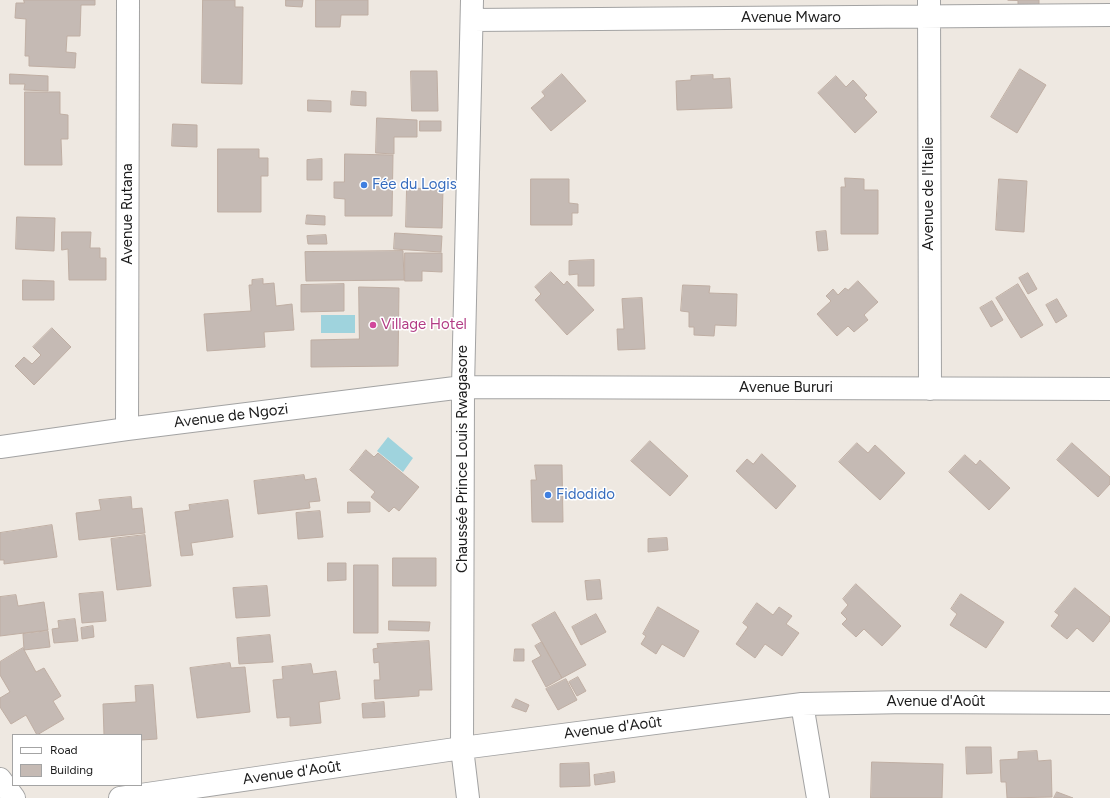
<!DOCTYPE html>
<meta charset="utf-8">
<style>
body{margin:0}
#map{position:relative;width:1110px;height:798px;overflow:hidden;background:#eee8e1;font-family:Figtree,sans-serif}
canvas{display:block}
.legend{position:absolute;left:12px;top:734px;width:130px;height:52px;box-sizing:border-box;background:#fff;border:1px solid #a4a4a4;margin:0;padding:5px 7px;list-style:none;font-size:12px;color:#1c1c1c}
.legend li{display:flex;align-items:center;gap:8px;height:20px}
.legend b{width:20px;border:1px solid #a4a4a4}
</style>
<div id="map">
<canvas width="1110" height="798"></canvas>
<ul class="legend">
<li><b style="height:5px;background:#fff"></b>Road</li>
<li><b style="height:11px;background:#c5bab4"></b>Building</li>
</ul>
</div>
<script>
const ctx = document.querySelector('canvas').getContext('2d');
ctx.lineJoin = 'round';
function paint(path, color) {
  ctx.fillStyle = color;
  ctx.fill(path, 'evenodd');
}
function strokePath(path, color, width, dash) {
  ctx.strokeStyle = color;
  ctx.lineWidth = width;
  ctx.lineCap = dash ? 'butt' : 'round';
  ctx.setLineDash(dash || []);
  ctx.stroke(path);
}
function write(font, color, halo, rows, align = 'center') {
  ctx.font = font + ' Figtree,sans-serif';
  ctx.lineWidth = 3;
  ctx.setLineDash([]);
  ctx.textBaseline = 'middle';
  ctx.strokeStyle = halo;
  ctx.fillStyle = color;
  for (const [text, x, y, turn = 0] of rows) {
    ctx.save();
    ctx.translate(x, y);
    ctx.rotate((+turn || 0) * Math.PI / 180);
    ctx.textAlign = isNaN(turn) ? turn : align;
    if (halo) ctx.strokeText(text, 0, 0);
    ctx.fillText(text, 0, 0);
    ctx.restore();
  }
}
paint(new Path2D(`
 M321,315H355V333H321Z
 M388,437L413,458L403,472L377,451Z`), '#9fd3dd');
const building = new Path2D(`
 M24,0H95V5H81L80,36H67L66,52L76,53L75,68L29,66V56H25L26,19L15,18L16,3H24Z
 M203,0H235V7H243L242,84L202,83Z
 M286,0H303L302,7L286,6Z
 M316,0H368V15H341L340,27H316Z
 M1008,0H1039V6L1018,5V1Z
 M1020,69L1046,85L1017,133L991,117Z
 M411,71H437L438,111H412Z
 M10,74L48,76V91L24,90L25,84H10Z
 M562,74L586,101L551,131L531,108L545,96L542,92Z
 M713,75V79L730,78L732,108L677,110L676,81L691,80V76Z
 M836,76L846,87L853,80L867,95L864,98L877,112L855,133L818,93Z
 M352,91L366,92V106L351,105Z
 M25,92H60V114L68,115V139H61L62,165H25Z
 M308,100L331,101V112L308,111Z
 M377,118L417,120V137H394V154L376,153Z
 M420,121H441V131H420Z
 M173,124L197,125V147L172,146Z
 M218,149H259V158H268V176H261V212H218Z
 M345,154L393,155L392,216H345V199L334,198V182H344Z
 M322,159V180H307V160Z
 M845,178L864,179V190H878V234H841V187H845Z
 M531,179H569V203L578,204V213H572V225H531Z
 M999,179L1027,181L1024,232L996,230Z
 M407,188L443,189L442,228L406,227Z
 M307,215L325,216V225L306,224Z
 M17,217L55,218L54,251L16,249Z
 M826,231L828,250L818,251L816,232Z
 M62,232H91L90,248H100V258H106V280H69L68,249L62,250Z
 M395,233L442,236L441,252L394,249Z
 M326,235L327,244H308L307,236Z
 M403,251L404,280L306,281L305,252Z
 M405,253H442V272L422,271V281H405Z
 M594,260V286H578V274L569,275V261Z
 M551,272L564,285L567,281L594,310L567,335L535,300L541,294L535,287Z
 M1028,273L1037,289L1028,294L1019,278Z
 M263,279V284L274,283L276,306L292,304L294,330L264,332L265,347L207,351L204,314L251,311L249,285H252V280Z
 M23,280L54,281V300H23Z
 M858,281L878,302L864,315L868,320L854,332L848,326L837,336L817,314L831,301L826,296L833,289L838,295L845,288L848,290Z
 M344,284V311L301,312V285Z
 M1018,284L1043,325L1021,338L996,298Z
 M683,285L710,286L709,293L737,294L736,326L715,325L714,336L694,335V327H689V312L681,311Z
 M359,287L399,288L398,366L311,367V340L359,339Z
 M642,298L645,349L618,350L617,329H624L622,299Z
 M1057,299L1067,316L1056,323L1046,305Z
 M992,301L1003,320L991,327L980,308Z
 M52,328L71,347L34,385L15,366L24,357L32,364L41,355L33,347Z
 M650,441L688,476L670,496L631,461Z
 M857,443L868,453L875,445L905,473L880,500L839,462Z
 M1072,443L1110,477V484L1098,497L1057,460Z
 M366,450L374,457L378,453L419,487L399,511L394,507L389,512L371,497L375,492L350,470Z
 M762,454L796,486L776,509L736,471L747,459L753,464Z
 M965,455L976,465L980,460L1010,488L989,510L949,472Z
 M535,465H562L563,522H532L531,480H536Z
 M304,475L305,480L316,478L320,501L309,502L310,508L258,514L254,481Z
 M131,497L132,509L142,508L145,533L79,540L76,513L101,510L99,500Z
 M228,500L233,537L191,543L193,555L181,556L175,512L190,510L189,505Z
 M348,502H370V512L348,513Z
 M320,511L323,537L298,539L296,513Z
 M52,525L57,557L4,564V560H0V533Z
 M145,535L151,586L117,590L111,539Z
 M667,538L668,550L648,552V539Z
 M393,558H436V586H393Z
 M328,563H346V580L328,581Z
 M354,565H378V633H354Z
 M600,580L602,599L587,600L585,581Z
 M856,584L901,626L882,646L864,629L856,637L842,624L847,619L841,613L848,605L843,599Z
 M267,586L270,616L236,618L233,588Z
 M1075,588L1110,617V621L1093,642L1077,628L1067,639L1051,626L1059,615L1055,612Z
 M103,592L106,621L82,623L79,594Z
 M961,594L1004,622L986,648L950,625L957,614L951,609Z
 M16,595L18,606L44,602L48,630L0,636V597Z
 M757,603L773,615L779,607L792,616L786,624L799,633L782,656L765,644L755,658L736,644L748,627L743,623Z
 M658,607L699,631L684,657L662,644L656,654L641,644L646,636L643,634Z
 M555,612L586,665L562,678L532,625Z
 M596,614L606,632L581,645L572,627Z
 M75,619L78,641L54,643L52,629L59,628L58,621Z
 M389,621L430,622L429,631L389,630Z
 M93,626L94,637L82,639L81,628Z
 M48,631L50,647L24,650L23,634Z
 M270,635L273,662L239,664L237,638Z
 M429,641L432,690H419V696L375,699L374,680H380L379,662L374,663L373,649L378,648L377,644Z
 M542,642L562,678L546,687L532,661L541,656L535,646Z
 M23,648L36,672L44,668L61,696L53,701L64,719L37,735L26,715L11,724L0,707V698L10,692L0,675V662Z
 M515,649H524V661H514Z
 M230,663L231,668L245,667L250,712L197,718L190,668Z
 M311,664L313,674L336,671L340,699L319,702L321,723L290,726V717L277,718L273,680L283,679L282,667Z
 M578,677L586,691L577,696L569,682Z
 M566,679L577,700L558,710L546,689Z
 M153,685L157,739L141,740V735H104L103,704L136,702L135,686Z
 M516,699L529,705L526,712L512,707Z
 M384,702L385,717L363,718L362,704Z
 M966,747H991L992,773L967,774Z
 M1037,751L1038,761L1051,760L1052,797L1007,798L1006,782H1001L1000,760L1018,759V752Z
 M872,762L943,764L942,798H871Z
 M589,763L590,786L560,787V764Z
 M614,772L615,782L595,785L594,775Z
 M1057,792L1073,798H1054Z`);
paint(building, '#c5bab4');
strokePath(building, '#bfaea3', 1);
const minor = new Path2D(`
 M929,0L930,389
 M472,20L1110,15
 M127,429L128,0
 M0,447L127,429L463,387L1110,389
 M802,704L818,798
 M0,779L14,798
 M120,798L462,748L802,704L908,702L1110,703
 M468,798L462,748L463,387L472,0`);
strokePath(minor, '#a3a3a3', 24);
strokePath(minor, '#fff', 22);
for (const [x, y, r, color] of [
 [364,185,4,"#3f7fe0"],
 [373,325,4,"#d1479c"],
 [548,495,4,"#3f7fe0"]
]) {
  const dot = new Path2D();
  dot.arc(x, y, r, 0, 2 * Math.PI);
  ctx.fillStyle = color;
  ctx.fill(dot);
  strokePath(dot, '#fff', 1.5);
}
write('15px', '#1c1c1c', '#fff', [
 ["Avenue Mwaro",791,18],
 ["Avenue de l'Italie",929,194,-90],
 ["Avenue Rutana",128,214,-90],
 ["Avenue Bururi",786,388],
 ["Avenue de Ngozi",231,416,-7],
 ["Chaussée Prince Louis Rwagasore",463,459,-90],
 ["Avenue d'Août",936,702],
 ["Avenue d'Août",613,728,-7],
 ["Avenue d'Août",292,773,-8]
]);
write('15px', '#366cbe', '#fff', [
 ["Fée du Logis",372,185],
 ["Fidodido",556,495]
], 'left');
write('15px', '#b23c85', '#fff', [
 ["Village Hotel",381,325]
], 'left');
</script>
